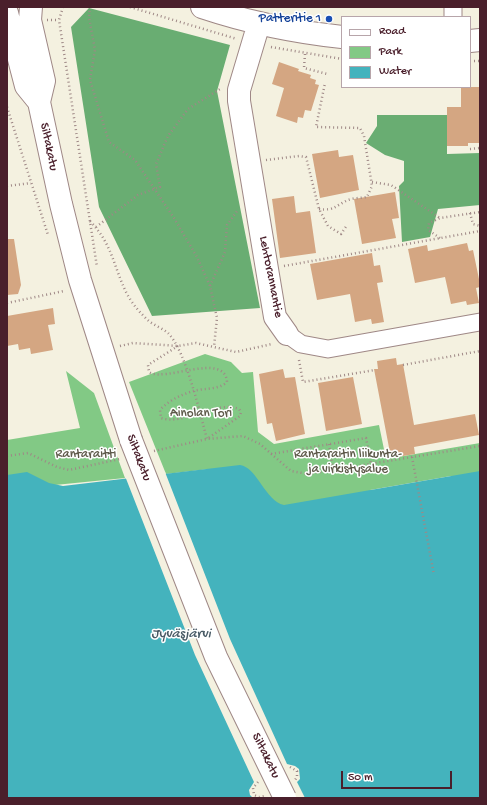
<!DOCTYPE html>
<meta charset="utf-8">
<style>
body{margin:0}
#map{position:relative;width:487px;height:805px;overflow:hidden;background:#f4f1e0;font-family:"Gochi Hand",sans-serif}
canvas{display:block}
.frame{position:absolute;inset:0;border:8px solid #4a1f2b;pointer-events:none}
.legend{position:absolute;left:341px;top:16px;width:130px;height:72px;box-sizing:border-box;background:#fff;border:1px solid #b7a5aa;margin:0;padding:5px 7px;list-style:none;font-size:12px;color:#4a1f2b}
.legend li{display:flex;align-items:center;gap:8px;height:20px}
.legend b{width:20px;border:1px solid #b7a5aa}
.scale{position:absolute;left:341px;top:771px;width:111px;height:18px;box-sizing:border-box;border:2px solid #4a1f2b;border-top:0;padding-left:5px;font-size:12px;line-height:14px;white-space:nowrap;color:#4a1f2b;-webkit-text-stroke:3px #fff;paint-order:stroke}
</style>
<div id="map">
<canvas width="487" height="805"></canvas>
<div class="frame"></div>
<ul class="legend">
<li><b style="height:5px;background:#fff"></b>Road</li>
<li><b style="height:11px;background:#82c985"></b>Park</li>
<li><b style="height:11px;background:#44b3bd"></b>Water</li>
</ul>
<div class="scale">50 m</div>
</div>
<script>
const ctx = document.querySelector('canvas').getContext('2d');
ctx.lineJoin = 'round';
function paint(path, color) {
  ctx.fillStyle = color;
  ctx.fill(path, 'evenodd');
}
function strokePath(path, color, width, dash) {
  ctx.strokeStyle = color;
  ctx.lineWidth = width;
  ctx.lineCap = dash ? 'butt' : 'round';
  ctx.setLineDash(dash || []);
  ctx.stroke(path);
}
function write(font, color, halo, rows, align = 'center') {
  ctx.font = font + ' "Gochi Hand",sans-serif';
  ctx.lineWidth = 3;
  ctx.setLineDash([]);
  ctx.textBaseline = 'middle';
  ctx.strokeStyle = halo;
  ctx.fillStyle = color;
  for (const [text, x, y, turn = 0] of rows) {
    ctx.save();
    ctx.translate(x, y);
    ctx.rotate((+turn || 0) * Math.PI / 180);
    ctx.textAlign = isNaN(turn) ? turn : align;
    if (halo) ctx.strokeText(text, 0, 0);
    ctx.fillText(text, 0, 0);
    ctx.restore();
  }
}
paint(new Path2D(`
 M205,354L231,362L242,373L253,372L258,432L274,444L379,425L386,459L480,443V519L471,513L451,476L370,490L374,525L286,521L209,469L166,474L129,382Z
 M66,371L94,393L125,478L55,485L7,798V440L80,428Z`), '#82c985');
paint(new Path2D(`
 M89,8L230,45L217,91L260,308L152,316L99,207L71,27Z
 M377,115H447V154L480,153V205L438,209L430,237L402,242L399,186L404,181V161L385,155L366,143L377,126Z`), '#69ad72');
paint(new Path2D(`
 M240,465C257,467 265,501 284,505L480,471V798H7V475L27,472L49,483L63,486Z`), '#44b3bd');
paint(new Path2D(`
 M165,472L230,639L287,764L295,766L299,769L300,779L297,782L305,798H253L250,795L249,790L254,782L195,655L125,476Z`), '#f4f1e0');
paint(new Path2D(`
 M279,62L299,69L298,71L311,75L310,78L316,80L315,84L319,85L311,111L305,110L303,118L298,117L297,123L276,116L284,88L272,84Z
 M461,87H480V143H468V146H447V107H461Z
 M338,150L339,157L353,155L359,190L320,198L312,154Z
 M395,192L399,218L392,219L396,238L362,244L354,199Z
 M294,196L296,213L310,211L316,253L280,258L272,199Z
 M7,239H14L21,285L18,294L7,295Z
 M467,243L469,251L473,250L480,284V287L476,288L479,303L467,305L466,301L451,304L445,277L415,283L408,249L427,245L428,251Z
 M372,253L374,266L380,265L383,282L377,283L384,322L372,324L371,319L355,322L350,294L317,300L310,264Z
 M53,308L55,324L48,325L53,350L31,354L30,348L19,350L18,344L7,346V316Z
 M396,358L397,365L403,364L414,425L475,414L479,435L414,447L415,454L391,458L374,369H378L377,361Z
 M283,369L285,378L295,377L305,434L276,441L272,423L267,424L259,374Z
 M353,377L362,424L326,431L318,383Z`), '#d4a682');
const street = new Path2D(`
 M453,7V17
 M287,334L301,344L328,349L480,322`);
const secondary = new Path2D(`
 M31,7L30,20L44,81L39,102L61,204L80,280L131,440
 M202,7C247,22 294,32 342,37
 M7,13L26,86L39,102
 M259,23L239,90V101L275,317L287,334
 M470,41L480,40`);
strokePath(street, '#9f8886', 19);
strokePath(secondary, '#9f8886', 24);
strokePath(new Path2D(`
 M63,7L59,20L97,267
 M90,7L89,17L95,50L90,80L109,142L135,160L174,218L197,257L210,286L217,318L214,347
 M130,7L237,39
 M47,20H59
 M271,47L342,59
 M305,54L304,68L327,74
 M470,61H480
 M7,107L48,235
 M470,149L480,148
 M266,160L299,156L306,157L319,209L328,226L341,234L347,225
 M372,182L391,185L440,218
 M7,186L31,183
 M319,209C334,211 335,206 348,200C353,198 361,198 367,197L372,186L364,136L360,128L316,127L325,83
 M470,213L473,224L480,226
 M90,221C113,245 113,266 127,294C133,305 141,314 150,322C156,326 163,329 168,333C186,351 200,414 207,439L240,416L241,412L239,409C214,400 183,426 161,418L160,410C169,400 181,395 193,391C204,388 219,390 227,382C225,351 164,383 149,372L148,365L178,346
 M96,227L138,195L160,187L156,164L168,136L188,109L220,89
 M440,238L428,230L429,223L440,218L480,212
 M284,266L480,231
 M210,286L225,252L227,225L237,211
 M7,303L64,291
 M120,346L133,343L178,346L196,343L236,352L272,344
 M299,360L303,382L375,370
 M403,365L480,351
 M329,444L333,470
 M154,451L207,439L243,436L260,444L291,471L308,474L480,446
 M271,454L366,438L371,464
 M7,456L28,453L57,467L69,470L120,459
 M412,457L434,575
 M290,767L297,771V777L295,780
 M258,782L253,788L254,795L259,797L265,796`), '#9f8886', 2.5, [1, 3]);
strokePath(street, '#fff', 17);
strokePath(secondary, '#fff', 22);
const secondaryBridge = new Path2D(`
 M131,440L216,657L285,798`);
strokePath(secondaryBridge, '#9f8886', 24, []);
strokePath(secondaryBridge, '#fff', 22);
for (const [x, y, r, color] of [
 [329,19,4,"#1a4fb4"]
]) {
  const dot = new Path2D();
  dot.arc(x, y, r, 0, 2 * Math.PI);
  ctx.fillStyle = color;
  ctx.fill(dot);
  strokePath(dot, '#fff', 1.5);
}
write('13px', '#164399', '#fff', [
 ["Patteritie 1",321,19]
], 'right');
write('13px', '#4a1f2b', '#fff', [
 ["Siltakatu",48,147,78],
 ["Lehtorannantie",270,277,79],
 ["Siltakatu",138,458,69],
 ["Siltakatu",265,756,64]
]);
write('13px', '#5e5a4a', '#fff', [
 ["Ainolan Tori",201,414],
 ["Rantaraitti",86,455],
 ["Rantaraitin liikunta-",348,455],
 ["ja virkistysalue",348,470]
]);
write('italic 14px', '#485a65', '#fff', [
 ["Jyväsjärvi",181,635]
]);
</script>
